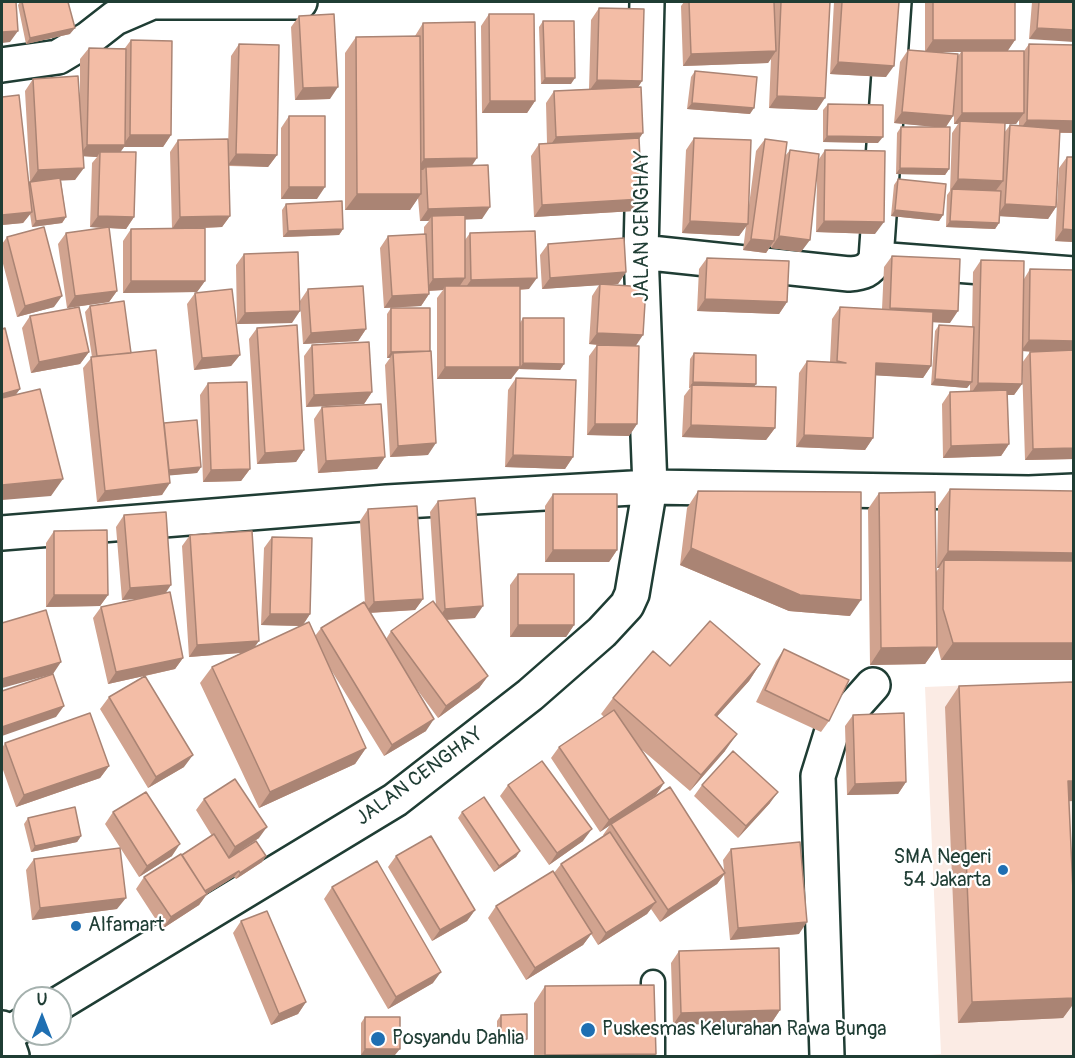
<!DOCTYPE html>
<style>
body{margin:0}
#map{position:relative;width:1075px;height:1058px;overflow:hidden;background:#fff;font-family:Pangolin,sans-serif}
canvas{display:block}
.frame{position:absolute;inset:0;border:3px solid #1f3d34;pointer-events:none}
.north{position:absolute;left:12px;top:986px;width:60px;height:60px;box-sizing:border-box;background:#fff;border:2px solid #a5b1ae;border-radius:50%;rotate:0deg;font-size:16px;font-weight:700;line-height:24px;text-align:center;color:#1f3d34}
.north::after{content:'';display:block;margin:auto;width:21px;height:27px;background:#1f6fb2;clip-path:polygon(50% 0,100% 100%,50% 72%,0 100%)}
</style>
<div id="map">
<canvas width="1075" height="1058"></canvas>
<div class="frame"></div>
<div class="north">U</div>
</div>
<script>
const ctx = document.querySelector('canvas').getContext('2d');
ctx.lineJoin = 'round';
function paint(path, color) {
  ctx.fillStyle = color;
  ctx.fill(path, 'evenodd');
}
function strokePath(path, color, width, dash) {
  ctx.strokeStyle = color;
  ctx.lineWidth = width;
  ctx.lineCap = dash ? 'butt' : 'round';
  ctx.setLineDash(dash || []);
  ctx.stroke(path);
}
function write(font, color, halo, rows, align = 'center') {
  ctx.font = font + ' Pangolin,sans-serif';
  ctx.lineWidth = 4.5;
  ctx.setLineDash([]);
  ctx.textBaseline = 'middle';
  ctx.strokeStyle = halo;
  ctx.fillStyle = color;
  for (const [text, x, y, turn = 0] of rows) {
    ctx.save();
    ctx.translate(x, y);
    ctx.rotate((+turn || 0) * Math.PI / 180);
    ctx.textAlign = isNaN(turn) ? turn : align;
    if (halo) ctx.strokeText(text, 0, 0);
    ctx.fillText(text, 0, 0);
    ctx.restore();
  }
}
paint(new Path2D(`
 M1073,681V1056H917L941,1054L925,687Z`), '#fbebe4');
const lane = new Path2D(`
 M653,1056V982`);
const street = new Path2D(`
 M2,65L58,57L88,39L115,18L152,2H300
 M641,252L849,274C863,273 869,271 876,259L1074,274
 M876,259L894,2
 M2,533L387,502L650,487L1029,493L1074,491
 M60,1003L395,800L530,695L602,632L627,605L632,594L650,487L641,252L647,2
 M4,1036L24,1024
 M827,1056L818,776L832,731L873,685`);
const secondary = new Path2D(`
 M2,1028L12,1056`);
strokePath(lane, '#1f3d34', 27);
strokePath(street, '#1f3d34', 38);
strokePath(secondary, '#1f3d34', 38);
strokePath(lane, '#fff', 22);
strokePath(street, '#fff', 33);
strokePath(secondary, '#fff', 33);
paint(new Path2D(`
 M20,2H68L70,34L26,44L18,5Z
 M684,2H830L817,110L769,108L771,59L768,63L683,66L681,6Z
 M834,2H899L886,77L830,74Z
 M925,2H1015V40L1007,51H1024L1029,44L1074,133H1060L1056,207L1048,219L1000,216L999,223L995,229L946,227L947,195L950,191L952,133L958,124H954V111L953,116L946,127L949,169L945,175L896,174L897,133L901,127H939L894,123L900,62L908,50L925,51ZM928,52H961L958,56ZM1019,120V126L1010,125L1004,133L1005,124H1016Z
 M1032,2H1074L1029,39Z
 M599,8L642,81L638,87L639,139L634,211L534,217L531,156L539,144L547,143L546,103L554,91L589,89L591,20Z
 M489,14L535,101L527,113H482L481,26Z
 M299,16L330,99L295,100L291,27Z
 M543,21L571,84H541L539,27Z
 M423,23L471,166L482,219H465V240L470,233L529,289L520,290V323L523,318L564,364L560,370L519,369L511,379H437V298L443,290L429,291V294L421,306L384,308L380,248L388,236L424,234V227L429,221H420L418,198L410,210H345V53L356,37L415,36Z
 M131,40L171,135L163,147H124L120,152L134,217L126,229L109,228L117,291L109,302L67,308L58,244L66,233L103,228L90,227L92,163L97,157L83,156L75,180H61L66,217L62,223L32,227L30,214L23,223L2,225V97L29,185L30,182H35H30L25,91L33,79L80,106V59L89,48H125Z
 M239,44L277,155L268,167L229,166L230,216L222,227L205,228V281L197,292L123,293V241L131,229H172L170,152L178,140L228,146L231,56Z
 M695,71L750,114L687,109L691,77Z
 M828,104L878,143L823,142V110Z
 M289,116L317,199H281V128Z
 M694,138L748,213L756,151L765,139L785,156L790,150L819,159L825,150L875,234L816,232L817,178L801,252L771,248V245L766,253L743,250L746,226L739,236L682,233L686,150Z
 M1067,157H1074V242L1055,241L1059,168Z
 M898,179L943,215L939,221L891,216L894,185Z
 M286,204L343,229L339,235L283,237L282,210Z
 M7,237L54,307L17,317L2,260V244Z
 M548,244L626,272L618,284L606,285L635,346L637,424L629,436L587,435L589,356L597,345L589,344L592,296L599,285L542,289L540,255Z
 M244,254L292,323L237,324L236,265Z
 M892,256L950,323L933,322L931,366L923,378L875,375L873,438L865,450L796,447L799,373L807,361L830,362L832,319L840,307L882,309L884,267Z
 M707,258L787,302L779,314L697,311L699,269Z
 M981,260L1024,279L1030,269L1074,270V349L1072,350H1074V459L1025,460L1022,363L1030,352H1034L1022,351V384L1014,395H1007L1009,444L1001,456L943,458L942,404L950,392H970V383L967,388L931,385L935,331L939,325L972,327L973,272Z
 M308,289L366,329L358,341L303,344L300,301Z
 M195,293L240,355L231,366L194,370L187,304Z
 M90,306L131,353L164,424L201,467L197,473L169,475L162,495L97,502L83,368L92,357L85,312Z
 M391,308L428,455L390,457L385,365L390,358H387V314Z
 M30,316L89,352L80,364L31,373L22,328Z
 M257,328L304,450L296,462L257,464L249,339Z
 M312,345L372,392L364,404L306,407L304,356Z
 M694,353L754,387L775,428L766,440L682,437L684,396L690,388H689L690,359Z
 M516,378L573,457L565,469L505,467L508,390Z
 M208,383L250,469L241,481L203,482L200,395Z
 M322,407L385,457L377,469L318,473L314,419Z
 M950,489L1074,660H941L937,644V647L925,664L870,665L868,509L879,493L936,572L939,568H937L938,506Z
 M698,491L850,616L789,611L680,565L687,508Z
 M553,494L617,550L609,562H545V506Z
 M438,501L475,618L447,620L488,676L479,688L438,718L410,680L426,731L384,756L328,665L366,748L355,764L259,808L200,683L212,667L241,653L189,657L182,546L190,535L254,647L301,626L261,625L264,548L272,537L310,614L303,625L315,636L321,628L365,604L360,521L368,509L423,599L415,610L370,613L386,639L391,631L436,605L430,512Z
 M124,515L166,593L183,658L175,669L145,676L184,767L148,788L100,709L109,697L144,676L108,684L93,618L101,607L141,598L122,600L116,527Z
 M54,531L108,595L100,606L46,607V543Z
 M518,574L574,625L566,637H510V585Z
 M784,649L829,721L821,732L756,702L776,661Z
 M760,664L749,681L717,716L725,751L690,791L641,749L664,783L656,795L634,809L724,870L723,860L731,849L799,934L730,940L724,875L717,884L660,922L651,909L647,914L598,945L591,934L583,945L526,980L488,918L496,906L554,873L561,864L604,836L603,835L610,825L600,832L551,758L559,747L604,717L601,714L613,698L670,666Z
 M959,686L1069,801L1074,913V1003L1063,1018L958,1023L945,707Z
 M853,715L906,782L898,794L847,795L845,726Z
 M5,743L109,766L100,778L16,807L2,767V748Z
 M508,785L583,841L549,865L500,796Z
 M702,785L770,803L738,838L694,796Z
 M204,799L259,838L229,858L266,856L262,862L236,879L234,877L207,894L199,905L162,929L136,889L144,877L212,836L196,810Z
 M113,812L172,856L139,877L105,824Z
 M462,812L520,851L516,857L494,872L458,818Z
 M28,818L81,836L77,842L31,852L24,824Z
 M396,856L475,910L467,921L432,941L388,867Z
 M34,859L117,909L32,920L26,870Z
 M332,887L433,983L388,1009L324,899Z
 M241,921L306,1002L298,1014L271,1025L233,933Z
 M679,951L780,1010L772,1022L673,1025L671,963Z
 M545,986L656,1054L655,1056H534V1003Z
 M501,1015L523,1045H497V1021Z
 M365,1017L395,1055H361V1023Z`), '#d1a38f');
paint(new Path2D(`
 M75,28L70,34L26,44L30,38Z
 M1037,28L1074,30V42L1029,39Z
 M18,31L10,42L2,43V32Z
 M933,40H1015L1007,52H925Z
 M776,51L768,63L683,66L691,54Z
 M838,62L894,66L886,77L830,74Z
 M545,78H575L571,84H541Z
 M597,80L642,81L634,93L589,91Z
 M338,87L330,99L295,100L303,88Z
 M777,96L825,98L817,110L769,108Z
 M490,101H535L527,113H482Z
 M692,103L754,108L750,114L687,109Z
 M902,112L953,116L945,128L894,123Z
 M962,113H1024L1016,124H960V121L958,124H954Z
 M1027,120L1074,121V133L1019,131Z
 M643,133L635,145L548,149L556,137Z
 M130,135H171L163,147H124L117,157L100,152L97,157L79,156L87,145H123Z
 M827,136L883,137L878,143L823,142Z
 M236,154L277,155L268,167L228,165Z
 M477,158L469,170L426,167L423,170H416L424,159Z
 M84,168L75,180L30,182L38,170Z
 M900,168L949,169L945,175L896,174Z
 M958,179L1003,181L994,193L952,189L950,191Z
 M289,187H325L317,199H281Z
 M357,194H421L410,210H345Z
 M642,199L634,211L534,217L542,205Z
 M1005,204L1056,207L1048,219L997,216Z
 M490,207L482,219L432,221V216L428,221H420L428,209Z
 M895,210L943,215L939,221L891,216Z
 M32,212L23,223L2,225V215Z
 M98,216L134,217L126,229L90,227Z
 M230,216L222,227L172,229L180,217Z
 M66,217L62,223L32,227L36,221Z
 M690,221L748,224L739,236L682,233Z
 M824,221L884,222L875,234L816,232Z
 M950,221L999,223L995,229L946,227Z
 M343,229L339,235L283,237L288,231Z
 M1063,229L1074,230V242L1055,241Z
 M779,236L810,240L801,252L771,248Z
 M751,239L774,241L766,253L743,250Z
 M626,272L618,284L542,289L550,278Z
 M465,278L457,290L445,286L443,290L425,291L433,279Z
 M537,278L529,289L463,291L471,280Z
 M131,281H205L197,292L123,293Z
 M117,291L109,302L67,308L75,296Z
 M429,294L421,306L384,308L392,296Z
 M62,296L54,307L17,317L25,306Z
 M705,299L787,302L779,314L697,311Z
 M890,308L958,311L950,323L882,320Z
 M300,311L292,323L237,324L245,313Z
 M366,329L358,341L303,344L311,333Z
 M597,333L643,335L635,347L589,344Z
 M1029,340L1074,341V349L1071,353L1021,351Z
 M89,352L80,364L31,373L39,362Z
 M391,352H430L393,353L390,358H387Z
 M240,355L231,366L194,370L202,358Z
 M523,363L564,364L560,370L519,369Z
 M876,363L931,366L923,378L868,375Z
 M445,367H520L511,379H437Z
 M935,379L972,382L967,388L931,385Z
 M693,382L756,384L752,390L692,385L689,388Z
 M978,383L1022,384L1014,395H970Z
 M20,389L12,400L2,403V394Z
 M372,392L364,404L306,407L314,395Z
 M595,424H637L629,436L587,435Z
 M691,425L775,428L766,440L682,437Z
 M804,435L873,438L865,450L796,447Z
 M436,443L428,455L390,457L398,446Z
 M1009,444L1001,456L943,458L951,446Z
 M1074,448V459L1025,460L1033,449Z
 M304,450L296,462L257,464L265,453Z
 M513,455L573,457L565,469L505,467Z
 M385,457L377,469L318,473L326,461Z
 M201,467L197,473L164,476L169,470Z
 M250,469L241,481L203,482L211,470Z
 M63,479L51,496L2,500V485Z
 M170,483L162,495L97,502L105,491Z
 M691,548L861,600L850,616L789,611L680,565Z
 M553,550H617L609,562H545Z
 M948,551L1074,553V570L944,560L939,568H937Z
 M171,585L163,597L122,600L130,588Z
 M54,595H108L100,606L46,607Z
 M423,599L415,610L365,613L374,602Z
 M483,606L475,618L437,620L445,609Z
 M270,614H310L302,626L261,625Z
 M518,625H574L566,637H510Z
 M259,641L251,652L189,657L197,645Z
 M953,643H1074V660H941Z
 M937,647L925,664L870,665L881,648Z
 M183,658L175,669L108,684L116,672Z
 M61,662L53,674L2,688V679Z
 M760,664L749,681L704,731L715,715Z
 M488,676L479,688L438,718L446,706Z
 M64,706L56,717L2,736V727Z
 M434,719L426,731L384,756L392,745Z
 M737,734L725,751L690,791L701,775Z
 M366,748L355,764L259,808L270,792Z
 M193,755L184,767L148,788L156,777Z
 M109,766L100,778L16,807L24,795Z
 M1068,781H1074V801L1054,802Z
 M906,782L898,794L847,795L855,784Z
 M664,783L656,795L600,832L609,820Z
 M778,792L770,803L738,838L746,826Z
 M267,827L259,838L227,859L235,847Z
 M592,829L583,841L549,865L557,853Z
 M81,836L77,842L31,852L35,846Z
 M180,844L172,856L139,877L147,866Z
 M520,851L516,857L494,872L499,866Z
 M266,856L262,862L236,879L240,873Z
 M239,871L234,877L207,894L199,905L162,929L171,917L203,893Z
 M725,873L717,884L660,922L668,910Z
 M126,898L117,909L32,920L40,908Z
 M656,902L647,914L598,945L606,933Z
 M475,910L467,921L432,941L440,930Z
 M807,922L799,934L730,940L738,928Z
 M592,933L583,945L526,980L535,968Z
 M441,972L433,983L388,1009L396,997Z
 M1074,998V1003L1063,1018L958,1023L972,1002Z
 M306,1002L298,1014L271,1025L279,1014Z
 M780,1010L772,1022L673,1025L681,1013Z
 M501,1039H527L523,1045H497Z
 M365,1049H400L395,1055H361Z
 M656,1054L655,1056H544L545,1055Z`), '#aa8474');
const building = new Path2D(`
 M2,2H16L18,31L2,32Z
 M22,2H68L75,28L30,38Z
 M689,2H774L776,51L691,54Z
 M781,2H830L825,98L777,96Z
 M842,2H899L894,66L838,62Z
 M933,2H1015V40H933Z
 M1039,2H1074V30L1037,28Z
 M599,8L644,9L642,81L597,80Z
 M334,14L338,87L303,88L299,16Z
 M489,14H534L535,101H490Z
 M543,21H574L575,78H545Z
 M475,22L477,158L424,159L423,23Z
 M420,36L421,194H357L356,37Z
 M131,40L172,41L171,135H130Z
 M239,44L279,45L277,155L236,154Z
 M1029,44L1074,45V121L1027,120Z
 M89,48L126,49L125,145H87Z
 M908,50L958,54L953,116L902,112Z
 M962,51H1024V113H962Z
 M695,71L757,77L754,108L692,103Z
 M78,76L84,168L38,170L33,79Z
 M641,87L643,133L556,137L554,91Z
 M19,95L32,212L2,215V97Z
 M828,104L883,105V137L827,136Z
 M289,116H325V187H289Z
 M960,121L1005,123L1003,181L958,179Z
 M1010,125L1060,129L1056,207L1005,204Z
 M901,127H950L949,169L900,168Z
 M639,138L642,199L542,205L539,144Z
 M694,138L751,140L748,224L690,221Z
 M228,139L230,216L180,217L178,140Z
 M765,139L787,142L774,241L751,239Z
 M790,150L819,154L810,240L779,236Z
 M825,150L885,151L884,222L824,221Z
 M100,152H136L134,217L98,216Z
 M1067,157H1074V230L1063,229Z
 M488,165L490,207L428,209L426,167Z
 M60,178L66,217L36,221L30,182Z
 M898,179L946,184L943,215L895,210Z
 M952,189L1001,191L999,223L950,221Z
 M342,201L343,229L288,231L286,204Z
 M465,215V278L433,279L432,216Z
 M44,227L62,296L25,306L7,237Z
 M109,227L117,291L75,296L66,233Z
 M205,228V281H131V229Z
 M535,231L537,278L471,280L470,233Z
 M426,234L429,294L392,296L388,236Z
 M624,238L626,272L550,278L548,244Z
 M298,252L300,311L245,313L244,254Z
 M892,256L960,259L958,311L890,308Z
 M707,258L789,261L787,302L705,299Z
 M981,260L1024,261L1022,384L978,383Z
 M1030,269L1074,270V341L1029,340Z
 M600,284L646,287L643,335L597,333Z
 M363,286L366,329L311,333L308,289Z
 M445,286H520V367H445Z
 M232,289L240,355L202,358L195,293Z
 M124,301L131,353L97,356L90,306Z
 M79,307L89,352L39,362L30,316Z
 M840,307L933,312L931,366L876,363L873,438L804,435L807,361L846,363L837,361Z
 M391,308H430V351L391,352Z
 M523,318H564V364L523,363Z
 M297,325L304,450L265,453L257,328Z
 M939,325L974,327L972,382L935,379Z
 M5,328L20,389L2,394V329Z
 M369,342L372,392L314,395L312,345Z
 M597,345L639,346L637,424H595Z
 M156,350L170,483L105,491L91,357Z
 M1074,350V448L1033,449L1030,352Z
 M431,351L436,443L398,446L393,353Z
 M694,353L756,355V384L693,382Z
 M516,378L576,380L573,457L513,455Z
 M247,382L250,469L211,470L208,383Z
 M692,385L776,387L775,428L691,425Z
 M40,389L63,479L2,485V398Z
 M1007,390L1009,444L951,446L950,392Z
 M381,404L385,457L326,461L322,407Z
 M197,420L201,467L169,470L164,423Z
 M950,489L1074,491V553L948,551Z
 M698,491L861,492V600L800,595L691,548Z
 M935,492L937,647L881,648L879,493Z
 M553,494H617V550H553Z
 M475,498L483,606L445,609L438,501Z
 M417,506L423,599L374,602L368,509Z
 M166,512L171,585L130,588L124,515Z
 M107,530L108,595H54V531Z
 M252,531L259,641L197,645L190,535Z
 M272,537L312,538L310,614H270Z
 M944,560L1074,561V643H953L943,609Z
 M518,574H574V625H518Z
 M170,592L183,658L116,672L101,607Z
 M433,601L488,676L446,706L391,631Z
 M364,602L434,719L392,745L321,628Z
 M46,610L61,662L2,679V623Z
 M710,621L760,664L715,715L737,734L701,775L613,698L653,651L670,666Z
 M309,622L366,748L270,792L212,667Z
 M784,649L849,680L829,721L765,690Z
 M53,674L64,706L2,727V691Z
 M145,676L193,755L156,777L109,697Z
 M1074,682V781H1068L1074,913V998L972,1002L959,686Z
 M614,710L664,783L609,820L559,747Z
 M90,713L109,766L24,795L5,743Z
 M904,713L906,782L855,784L853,715Z
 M733,751L778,792L746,826L702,785Z
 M542,761L592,829L557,853L508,785Z
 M235,779L267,827L235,847L204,799Z
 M670,787L725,873L668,910L611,824Z
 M146,792L180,844L147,866L113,812Z
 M484,797L520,851L499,866L462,812Z
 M75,807L81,836L35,846L28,818Z
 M610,832L656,902L606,933L561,864Z
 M214,834L229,858L256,841L266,856L240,873L239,871L205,891L182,855Z
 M431,836L475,910L440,930L396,856Z
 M800,842L807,922L738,928L731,849Z
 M120,848L126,898L40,908L34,859Z
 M181,854L207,894L171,917L144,877Z
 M377,861L441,972L396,997L332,887Z
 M553,871L592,933L535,968L496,906Z
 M267,911L306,1002L279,1014L241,921Z
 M779,948L780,1010L681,1013L679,951Z
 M654,985L656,1054L545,1055V986Z
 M527,1014V1039H501V1015Z
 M365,1017H400V1049H365Z`);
paint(building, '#f3bda6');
strokePath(building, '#aa8474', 1.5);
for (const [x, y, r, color] of [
 [1003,870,6,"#1f6fb2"],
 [76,926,6,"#1f6fb2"],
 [588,1030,8,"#1f6fb2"],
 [378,1039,8,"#1f6fb2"]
]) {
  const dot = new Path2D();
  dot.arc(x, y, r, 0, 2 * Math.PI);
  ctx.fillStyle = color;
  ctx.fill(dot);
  strokePath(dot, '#fff', 2);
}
write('20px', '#1f3d34', '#fff', [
 ["JALAN CENGHAY",643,226,-90],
 ["JALAN CENGHAY",420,777,-36]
]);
write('20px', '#1f3d34', '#fff', [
 ["SMA Negeri",991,858,"right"],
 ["54 Jakarta",991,881,"right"],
 ["Alfamart",88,926],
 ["Puskesmas Kelurahan Rawa Bunga",602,1030],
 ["Posyandu Dahlia",392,1039]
], 'left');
</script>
